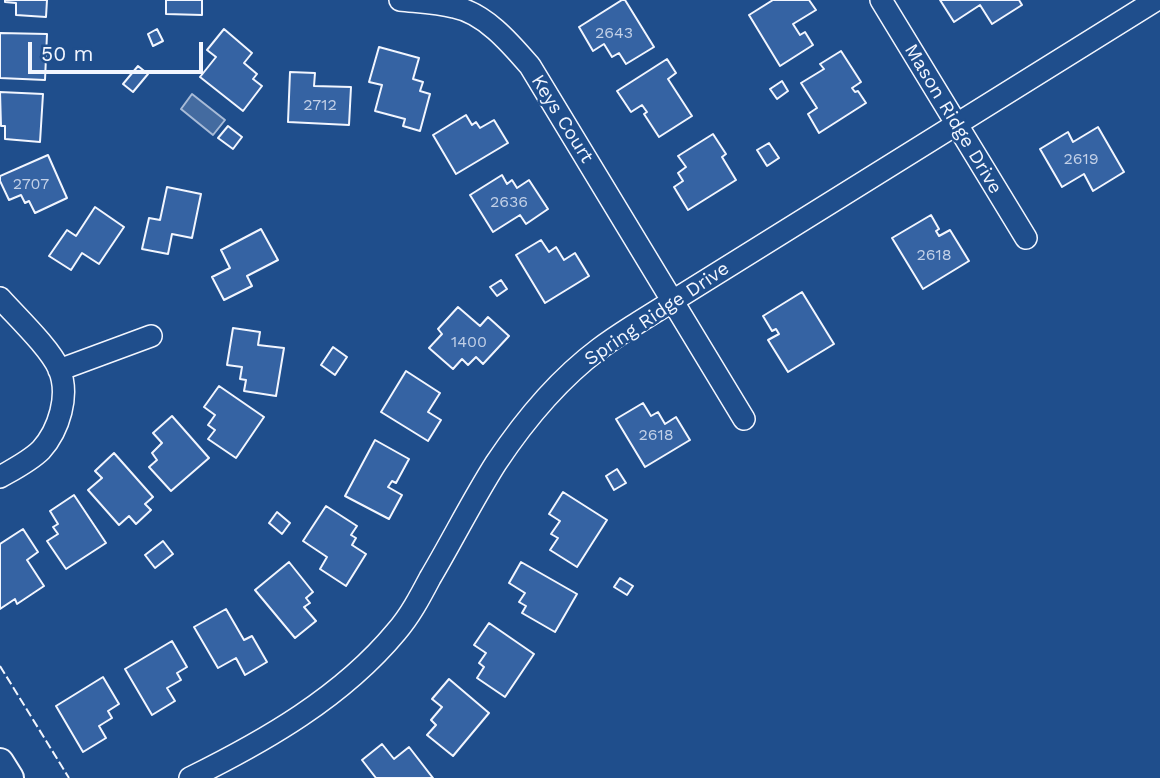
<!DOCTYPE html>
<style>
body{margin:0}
#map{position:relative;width:1160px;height:778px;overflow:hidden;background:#1f4e8c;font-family:"Work Sans",sans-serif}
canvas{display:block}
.scale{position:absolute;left:28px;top:42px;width:175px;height:32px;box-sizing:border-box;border:4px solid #f2f6ff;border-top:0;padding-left:9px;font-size:21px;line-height:24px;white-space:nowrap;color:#f2f6ff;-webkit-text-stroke:5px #1f4e8c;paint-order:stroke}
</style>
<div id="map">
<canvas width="1160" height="778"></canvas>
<div class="scale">50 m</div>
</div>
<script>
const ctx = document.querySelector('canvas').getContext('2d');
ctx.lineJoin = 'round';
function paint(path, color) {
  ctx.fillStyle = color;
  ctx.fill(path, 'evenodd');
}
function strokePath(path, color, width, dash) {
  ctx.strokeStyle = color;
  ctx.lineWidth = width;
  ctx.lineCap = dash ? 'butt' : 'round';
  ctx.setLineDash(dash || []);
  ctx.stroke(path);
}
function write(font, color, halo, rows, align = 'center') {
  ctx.font = font + ' "Work Sans",sans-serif';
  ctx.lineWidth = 5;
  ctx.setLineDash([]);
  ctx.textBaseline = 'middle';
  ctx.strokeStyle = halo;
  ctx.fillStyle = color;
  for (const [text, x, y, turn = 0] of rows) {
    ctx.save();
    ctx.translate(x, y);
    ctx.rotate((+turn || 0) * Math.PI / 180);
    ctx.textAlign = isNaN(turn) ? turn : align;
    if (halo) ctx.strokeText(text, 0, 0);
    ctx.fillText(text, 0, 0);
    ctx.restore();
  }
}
const water = new Path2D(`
 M192,94L225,120L213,135L181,109Z`);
paint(water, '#446ba0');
strokePath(water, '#a8bbd7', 2);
const building = new Path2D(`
 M5,0H47L46,17L16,15V3L5,2Z
 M166,0H202V15L166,14Z
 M622,0H625L654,47L626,64L619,53L612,57L604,44L593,51L579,27Z
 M773,0H809L816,10L793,24L800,35L805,32L813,45L780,66L749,15Z
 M940,0H1019L1022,5L992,24L980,5L954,22Z
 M157,29L163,41L153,46L148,34Z
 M224,29L252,53L244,63L257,74L253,79L262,86L243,111L200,77L216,57L207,50Z
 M0,33L47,34L45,80L0,78Z
 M379,47L419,58L413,79L423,82L420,91L430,94L420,131L403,126L405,119L375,111L382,85L369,82Z
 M841,51L861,82L852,88L855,92L858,91L866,103L819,133L808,114L817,108L801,83L824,69L820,64Z
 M667,59L676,73L668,79L692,116L659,137L644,114L647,112L642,105L631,112L617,91Z
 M138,66L148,74L133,92L123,84Z
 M290,72L315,73L314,86L351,87L349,125L288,122Z
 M782,81L788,91L777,99L770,89Z
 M0,92L43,94L40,142L5,139V126H1Z
 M466,115L472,125L476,122L480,128L494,120L508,143L456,174L433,135Z
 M228,126L242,137L233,149L218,138Z
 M1098,127L1124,172L1093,191L1084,174L1062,187L1040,149L1068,132L1073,142Z
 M713,134L726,154L722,157L736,180L688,210L674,187L683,181L678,173L686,167L678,156Z
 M769,143L779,158L767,166L757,150Z
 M48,155L67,198L35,213L29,201L25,203L21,195L9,200L0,181V176Z
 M502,175L507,184L512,180L517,188L529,180L548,209L526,224L520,215L493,232L470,195Z
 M167,187L201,194L192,238L172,234L168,254L142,249L149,218L160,220Z
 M95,207L124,227L99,264L82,253L71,270L49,256L67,230L76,236Z
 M931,215L939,229L936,231L939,236L950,230L969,261L923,289L892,238Z
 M261,229L278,260L247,276L252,286L224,300L212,277L230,268L221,250Z
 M541,240L549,252L556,247L564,260L575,253L589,276L545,303L516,255Z
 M501,280L507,289L497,296L490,287Z
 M802,292L834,344L788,372L768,340L779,334L776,329L772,331L763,316Z
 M458,307L480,326L488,317L509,336L483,364L476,357L468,365L462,359L453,369L429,348L442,334L438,329Z
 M233,328L260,332L258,345L284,348L276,396L244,391L246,380L240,379L242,367L227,365Z
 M333,347L347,357L335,375L321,365Z
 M406,371L440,393L428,412L441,420L428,441L381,412Z
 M219,386L264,417L236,458L208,439L215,430L208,425L215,415L204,407Z
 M643,403L651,416L658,412L665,424L676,417L690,440L645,467L616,419Z
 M172,416L209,458L171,491L149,467L157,460L152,453L162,443L153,433Z
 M375,440L409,459L396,483L392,481L388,487L402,495L389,519L345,496Z
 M114,453L153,497L145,504L151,510L136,524L129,516L119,525L88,490L102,478L95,471Z
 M617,469L626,483L614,490L606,476Z
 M563,492L607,520L577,567L550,550L558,538L551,534L560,521L549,514Z
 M74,495L106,543L66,569L47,541L58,534L53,527L58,524L50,511Z
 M326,506L357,526L351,535L356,538L352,545L366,554L346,586L320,569L327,557L303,541Z
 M277,512L290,523L282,534L269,523Z
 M23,529L38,552L27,560L44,586L17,604L15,599L0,609V544Z
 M163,541L173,554L155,568L145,555Z
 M289,562L313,592L306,598L310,603L304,607L316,621L295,638L255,590Z
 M521,562L577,594L555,632L522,613L526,606L519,602L525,593L509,583Z
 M620,578L633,586L627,595L614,587Z
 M226,609L244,640L252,636L267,662L245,675L236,658L218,668L194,627Z
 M489,623L534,654L505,697L477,678L484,667L479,663L486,653L474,645Z
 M172,641L187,667L177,673L181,680L167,688L175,701L152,715L125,669Z
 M103,677L119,704L108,711L112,718L99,726L106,738L83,752L56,706Z
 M449,679L489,713L453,756L427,735L436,725L431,720L442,707L432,699Z
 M382,744L394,759L409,747L433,778H376L362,760Z`);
paint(building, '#3563a3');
strokePath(building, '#f2f6ff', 2);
const minor = new Path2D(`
 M400,0C418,2 437,3 454,7C485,13 511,44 530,66L744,419
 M881,0L1026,238
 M0,298C16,316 50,348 59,369C70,395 59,430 41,450C30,461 14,469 0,477
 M59,370L151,336
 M190,778C265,741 342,697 396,632C410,616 420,597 430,578C452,541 473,499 496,463C524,421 559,379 599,349C612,339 625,331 639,322L1156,0`);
const tertiary = new Path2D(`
 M0,762L10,778`);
strokePath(minor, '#f2f6ff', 24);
strokePath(tertiary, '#f2f6ff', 30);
strokePath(minor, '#1f4e8c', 21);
strokePath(tertiary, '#1f4e8c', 26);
strokePath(new Path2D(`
 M0,666L69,778`), '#f2f6ff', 2, [9, 3.5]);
write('16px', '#c3d1e8', null, [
 ["2643",614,33],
 ["2712",320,105],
 ["2619",1081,159],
 ["2707",31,184],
 ["2636",509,202],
 ["2618",934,255],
 ["1400",469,342],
 ["2618",656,435]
]);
write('19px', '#f2f6ff', '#1f4e8c', [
 ["Keys Court",562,119,58],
 ["Mason Ridge Drive",953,119,59],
 ["Spring Ridge Drive",657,314,-34]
]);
</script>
